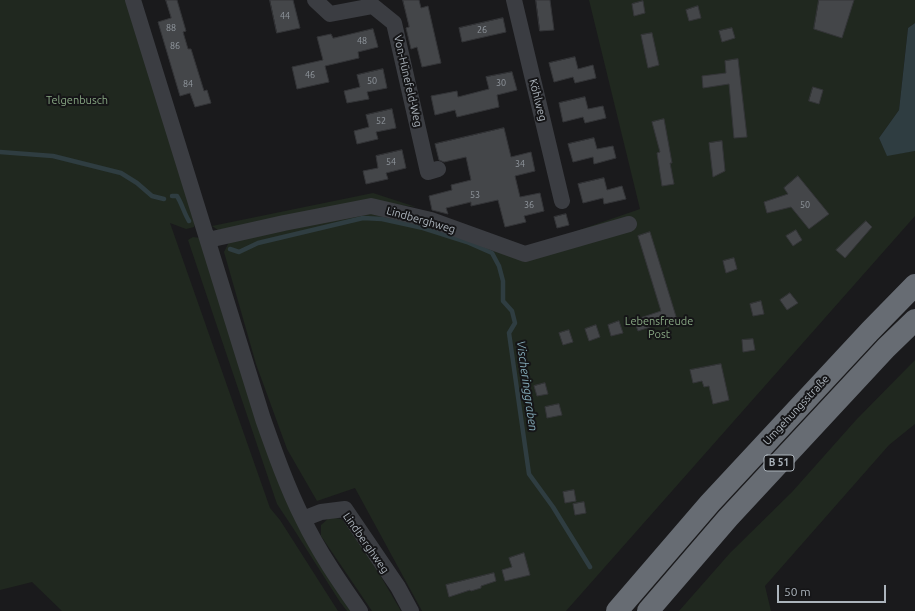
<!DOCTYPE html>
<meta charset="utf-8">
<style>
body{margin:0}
#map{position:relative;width:915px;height:611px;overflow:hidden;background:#1a1a1c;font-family:Ubuntu,sans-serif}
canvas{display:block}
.scale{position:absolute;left:777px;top:585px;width:109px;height:18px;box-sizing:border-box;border:2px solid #acb4bc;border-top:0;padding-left:5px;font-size:12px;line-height:14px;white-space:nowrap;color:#acb4bc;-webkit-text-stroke:3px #151517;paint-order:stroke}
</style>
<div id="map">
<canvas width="915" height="611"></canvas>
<div class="scale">50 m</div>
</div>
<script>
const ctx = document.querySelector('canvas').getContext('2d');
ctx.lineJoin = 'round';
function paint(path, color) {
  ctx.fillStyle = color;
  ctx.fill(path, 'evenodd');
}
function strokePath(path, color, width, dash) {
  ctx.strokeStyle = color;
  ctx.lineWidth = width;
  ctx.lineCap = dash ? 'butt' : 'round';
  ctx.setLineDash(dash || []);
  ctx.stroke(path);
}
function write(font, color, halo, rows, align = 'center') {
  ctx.font = font + ' Ubuntu,sans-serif';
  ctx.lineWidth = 4;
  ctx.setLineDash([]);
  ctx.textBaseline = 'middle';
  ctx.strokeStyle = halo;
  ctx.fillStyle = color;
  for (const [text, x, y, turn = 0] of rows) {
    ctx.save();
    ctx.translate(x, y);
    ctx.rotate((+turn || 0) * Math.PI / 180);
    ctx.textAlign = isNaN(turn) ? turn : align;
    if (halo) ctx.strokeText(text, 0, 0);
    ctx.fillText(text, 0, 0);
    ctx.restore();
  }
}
paint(new Path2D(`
 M0,0H127L195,221L194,227L186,229L170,223L270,508L280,520L338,611H62L32,582L0,590Z
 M589,0H915V23L908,28L899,110L879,138L887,155L915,151V216L566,611H422L355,488L317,501L287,449L256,364L224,252L229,242L372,211L406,218L517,254L536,245L640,209Z
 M373,193L416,207L374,202L218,230L212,226Z
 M193,237L200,238L260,429L357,611H347L340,602L293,528L277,504L188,240Z
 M915,360V424L889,445L765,586L771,611H679L730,553L792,492L856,420Z
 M330,517L341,519L352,527L401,611H372L321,536V525Z`), '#20281f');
paint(new Path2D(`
 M915,23V151L887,156L879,138L899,110L908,28Z`), '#2f3d41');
strokePath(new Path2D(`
 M0,152L53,156L121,173L137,183L152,196L164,199
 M172,196H177C182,204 184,213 189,221
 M230,249L239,252L258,243L363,218L382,219L423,228L467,242L492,253L499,266L503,281V301L512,311L515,323L509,333L529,474L553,507L590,567`), '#2f3d41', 4.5);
const building = new Path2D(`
 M166,0H177L186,31L183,32L188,49H191L204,91L207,90L211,103L195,107L190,93L180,96L158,22L171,18Z
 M270,0H293L300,28L277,33Z
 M403,0H419L421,8L428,6L441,63L422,67L417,47L411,49L406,28L409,27Z
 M536,0H550L554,30L540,31Z
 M819,0H854L842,38L814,29Z
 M643,1L645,13L634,16L632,4Z
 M698,6L701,18L689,21L686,10Z
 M503,18L506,32L462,42L459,28Z
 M732,28L735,38L722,42L719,31Z
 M373,29L378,47L358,52L359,58L325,66L329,82L297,89L292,67L323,60L317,37L331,34L333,38Z
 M652,33L659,65L648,68L641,35Z
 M575,57L578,69L593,65L596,78L575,83L573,77L554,82L549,63Z
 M738,59L747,137L734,138L729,84L703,88L702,76L726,73L725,61Z
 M383,69L387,88L367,92L369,99L347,103L344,91L360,87L357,75Z
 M512,72L517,90L497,95L499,107L457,117L455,110L435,115L431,96L457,91L458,97L489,89L486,77Z
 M813,87L823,90L819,104L809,101Z
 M585,97L588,109L603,106L606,118L585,123L583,117L563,122L559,103Z
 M392,109L396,128L376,132L378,139L357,144L354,131L369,127L366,115Z
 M664,119L672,163H670L674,184L662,186L657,153L660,152L652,122Z
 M504,128L511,157L531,152L535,171L515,176L520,197L540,193L544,211L524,216L526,222L505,227L498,200L471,206V202L446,208L448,214L432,210L429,196L452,190L451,185L471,180L466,157L444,162L439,160L435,144Z
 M594,138L597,149L613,146L616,158L594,164L593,157L573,162L568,144Z
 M722,141L725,171L713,177L709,143Z
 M402,150L406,168L386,173L388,179L366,184L363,171L378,168L376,156Z
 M798,176L829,214L809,229L791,207L767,213L764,202L788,194L784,188Z
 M604,178L607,190L622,186L626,199L604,204L603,198L583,203L578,184Z
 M566,214L569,225L557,228L554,217Z
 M866,221L872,227L845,258L836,250Z
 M796,230L802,240L793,246L786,236Z
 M650,232L678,323L667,327L665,322L638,331L634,320L661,311L638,236Z
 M734,258L737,269L726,273L723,261Z
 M790,293L798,303L787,310L780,300Z
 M761,301L764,314L753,316L750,304Z
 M619,321L623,333L611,336L608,325Z
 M596,325L600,337L589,341L585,329Z
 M569,330L573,342L563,345L559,333Z
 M753,339L755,350L743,352L742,340Z
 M721,364L729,400L713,404L709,386L704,387L702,381L693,383L690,370Z
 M545,383L548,394L537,396L534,386Z
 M559,404L562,415L547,418L545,407Z
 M574,490L576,501L565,503L563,492Z
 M584,502L586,513L575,515L573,504Z
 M524,553L530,575L505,581L502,570L512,567L509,558Z
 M494,573L496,581L481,586V588L471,591L470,590L449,597L446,585Z`);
paint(building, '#444649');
strokePath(building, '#343538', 1);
strokePath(new Path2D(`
 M133,0L263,419C275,453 287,487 303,519C319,552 339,581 360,611
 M315,0L330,14L373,6L394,23L428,172L438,169
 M514,0L562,201
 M208,240L284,223L371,206L431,220L525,254L629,224
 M303,519L321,512L345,509L398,587L411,611`), '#3b3d42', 16);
strokePath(new Path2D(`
 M617,611L710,503L870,331L915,285
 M648,611L728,518L886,348L915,320`), '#676c73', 22);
write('9px', '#92989f', null, [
 ["44",285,16],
 ["88",171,28],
 ["26",482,30],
 ["48",362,41],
 ["86",175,46],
 ["46",310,75],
 ["50",372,81],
 ["30",501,83],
 ["84",188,84],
 ["52",381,121],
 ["54",391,162],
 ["34",520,164],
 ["53",475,195],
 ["36",529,205],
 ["50",805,205]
]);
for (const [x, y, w] of [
 [779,463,30]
]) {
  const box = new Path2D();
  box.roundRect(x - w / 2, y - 8, w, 16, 3);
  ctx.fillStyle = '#151517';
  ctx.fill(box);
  strokePath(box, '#acb4bc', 1);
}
write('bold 10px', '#acb4bc', null, [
 ["B 51",779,463]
]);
write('11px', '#acb4bc', '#151517', [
 ["Von-Hünefeld-Weg",408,81,77],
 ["Köhlweg",538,100,76],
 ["Lindberghweg",421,220,16],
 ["Umgehungsstraße",796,410,-47],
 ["Lindberghweg",366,543,55]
]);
write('11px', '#88a783', '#151517', [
 ["Telgenbusch",77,100],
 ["Lebensfreude",659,321],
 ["Post",659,334]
]);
write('italic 12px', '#83a9b7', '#151517', [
 ["Vischeringgraben",527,386,82]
]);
</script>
